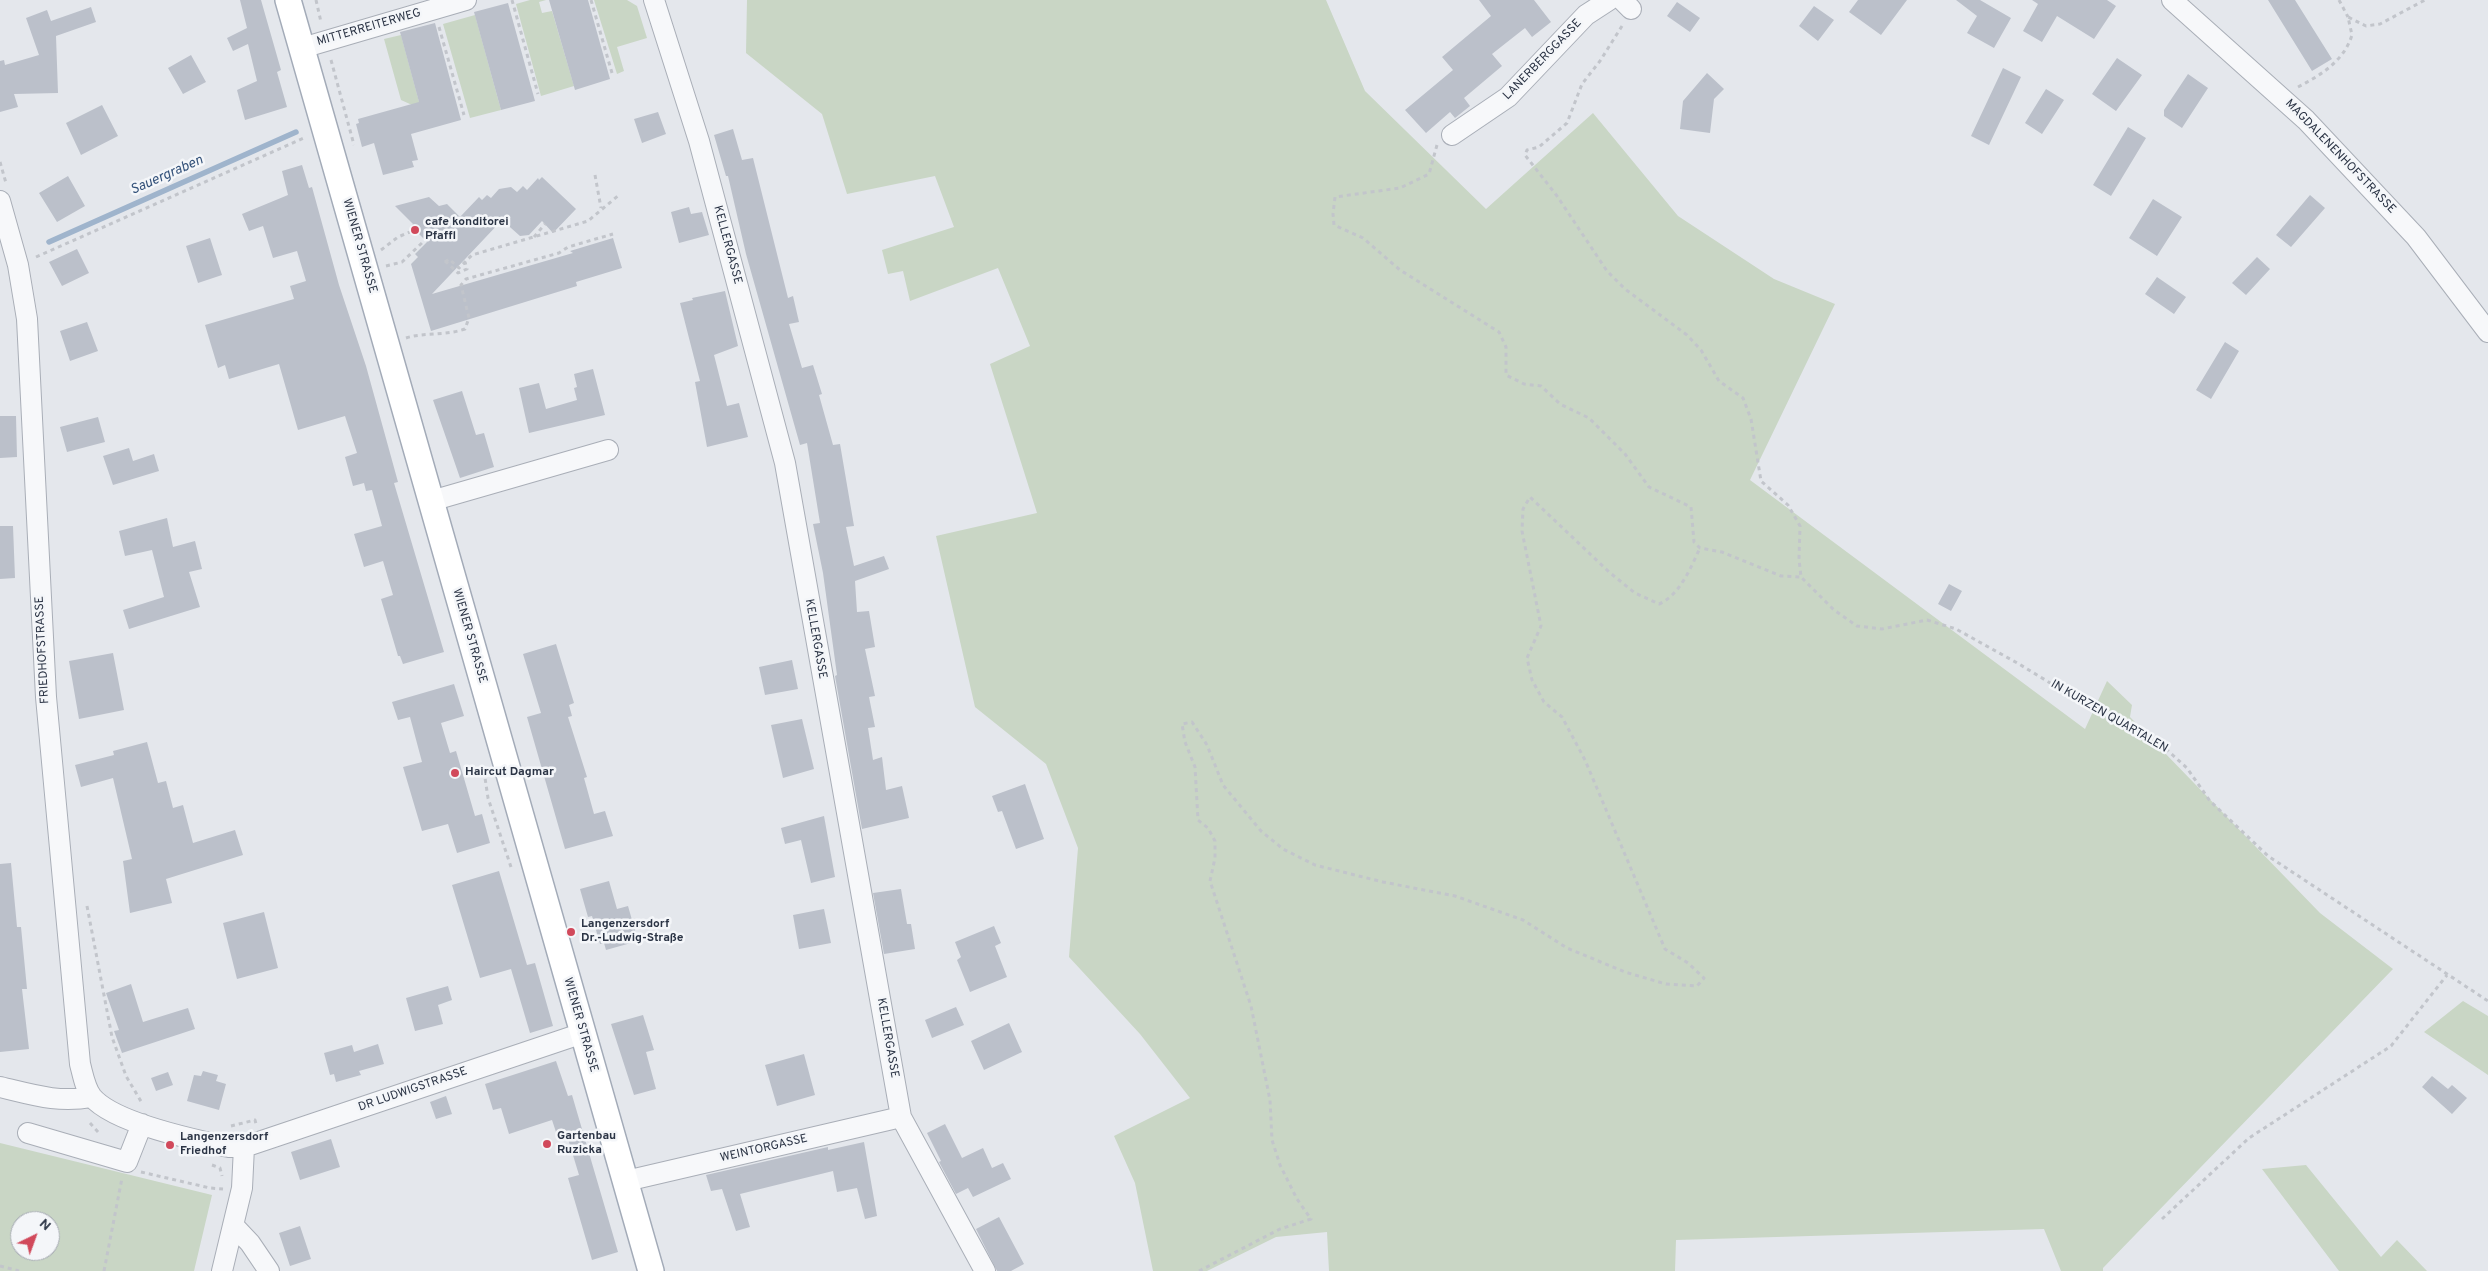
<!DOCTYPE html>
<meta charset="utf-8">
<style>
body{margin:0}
#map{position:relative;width:2488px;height:1271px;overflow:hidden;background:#e4e7ec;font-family:Overpass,sans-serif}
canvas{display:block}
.north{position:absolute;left:10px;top:1211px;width:50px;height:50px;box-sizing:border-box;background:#f4f6f9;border:1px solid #a4a8b1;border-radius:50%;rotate:42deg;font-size:14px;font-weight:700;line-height:20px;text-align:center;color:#2b3445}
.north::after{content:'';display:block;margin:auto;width:18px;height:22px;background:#d1495b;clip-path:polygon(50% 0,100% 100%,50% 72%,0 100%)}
</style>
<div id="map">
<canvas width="2488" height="1271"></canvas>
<div class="north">N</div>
</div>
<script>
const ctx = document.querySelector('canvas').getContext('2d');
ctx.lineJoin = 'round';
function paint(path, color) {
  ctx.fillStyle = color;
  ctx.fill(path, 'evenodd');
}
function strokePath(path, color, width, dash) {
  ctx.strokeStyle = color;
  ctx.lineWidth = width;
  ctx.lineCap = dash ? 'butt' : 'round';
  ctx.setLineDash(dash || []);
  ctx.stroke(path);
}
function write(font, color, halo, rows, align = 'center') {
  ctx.font = font + ' Overpass,sans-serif';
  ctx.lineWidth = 5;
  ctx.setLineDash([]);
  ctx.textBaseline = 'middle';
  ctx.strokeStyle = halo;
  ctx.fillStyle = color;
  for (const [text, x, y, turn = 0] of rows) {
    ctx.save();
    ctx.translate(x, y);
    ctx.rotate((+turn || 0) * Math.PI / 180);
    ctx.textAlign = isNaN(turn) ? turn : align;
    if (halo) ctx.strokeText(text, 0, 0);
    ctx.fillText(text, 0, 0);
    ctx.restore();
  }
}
paint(new Path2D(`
 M530,0H546L539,2L542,13L552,11L574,86L541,96L516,4Z
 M594,0H627L637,6L647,38L617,47L624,71L617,74Z
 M747,0H1326L1365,91L1486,209L1593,113L1678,216L1774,279L1835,304L1750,480L2085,729L2107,681L2132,705L2130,717L2320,913L2393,969L2103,1268V1271H2061L2044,1229L1676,1240L1675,1271H1329L1327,1232L1276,1237L1207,1271H1153L1135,1183L1114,1136L1190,1098L1140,1034L1069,957L1078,848L1046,764L975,707L936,536L1037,513L990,364L1030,346L998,268L910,301L903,271L888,274L882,250L954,227L935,176L847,194L822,114L746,53Z
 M475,15L501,110L470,118L443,24Z
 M401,35L421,109L401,100L384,39Z
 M2463,1001L2488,1016V1075L2424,1032Z
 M0,1143L212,1195L194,1271H0ZM20,1221H50V1251H20Z
 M2306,1165L2381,1257L2397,1240L2427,1271H2339L2262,1169Z`), '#c9d6c5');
strokePath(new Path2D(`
 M49,242L296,132`), '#9fb4cc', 5.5);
paint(new Path2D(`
 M240,0H261L281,70L277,72L287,107L245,120L237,90L257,81L248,44L233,51L227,38L247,28Z
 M549,0H588L610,79L575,90Z
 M1479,0H1534L1551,22L1532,37L1525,28L1492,54L1502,66L1464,98L1470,106L1455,118L1450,112L1426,133L1405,110L1453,70L1442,57L1491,16Z
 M1858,0H1907L1881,35L1849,12Z
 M1956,0H1980L2011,18L1994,48L1967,33L1977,16Z
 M2032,0H2107L2116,6L2094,39L2057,16L2042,42L2023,31L2038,4Z
 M2268,0H2295L2332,59L2312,71Z
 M1677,2L1700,18L1690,32L1667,16Z
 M508,3L535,101L501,110L474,12Z
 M1814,6L1834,20L1818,41L1799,26Z
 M91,7L96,22L56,36L58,93L14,94L18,107L0,112V61L4,60L5,65L39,55L26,18L47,10L51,21Z
 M435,23L461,120L411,134L418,160L412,161L414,167L383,175L374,143L362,147L356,124L359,123L358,119L419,102L400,32Z
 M191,55L206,82L183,94L168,68Z
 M2117,58L2142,75L2116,111L2092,94Z
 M2003,68L2021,77L1989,145L1971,136Z
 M1707,73L1724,89L1714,99L1710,133L1680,129L1683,101Z
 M2188,74L2208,88L2182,128L2164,116V110Z
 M2046,89L2064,100L2042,134L2025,123Z
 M102,105L118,136L81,155L66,123Z
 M658,112L666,134L642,143L634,119Z
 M2128,127L2146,138L2111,196L2093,185Z
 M733,129L742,160L753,158L788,298L793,296L799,322L789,324L802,368L813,365L822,394L819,395L833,445L840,444L854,526L846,527L854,566L884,556L889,569L855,581L857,612L869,611L875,647L865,649L875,696L869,697L875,727L868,728L873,760L882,757L886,790L902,786L909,818L862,829L835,676L837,675L823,573L813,524L820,523L807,443L800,445L746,254L728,176H726L714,135Z
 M302,165L309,188L312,187L339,285L366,366L398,482L394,483L444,652L403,664L400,656H398L381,599L393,595L383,561L364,567L354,534L382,526L372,490L366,491L364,483L353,486L345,457L357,453L345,416L298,430L279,364L229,379L225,365L218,368L205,325L294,299L290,286L306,281L297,251L273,258L263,226L249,231L242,214L288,195L282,171Z
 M68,176L85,206L57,222L39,193Z
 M542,177L576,209L553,233L542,221L529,235L520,236L502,220L432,294L573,253L570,251L613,238L622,268L576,282L577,286L431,331L411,264L418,257L415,254L427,242L411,226L413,224L395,206L429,197L439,206L447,204L460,217L479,197L482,200L487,195L491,198L499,189L511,187L517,192L523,186L527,190L538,178L539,180Z
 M2310,195L2325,208L2291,247L2276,235Z
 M2153,199L2182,217L2157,256L2129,238Z
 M689,207L691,214L702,212L709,235L679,243L671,212Z
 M210,238L222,275L198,283L186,246Z
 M77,249L89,273L62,286L49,262Z
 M2257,257L2270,269L2246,295L2232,283Z
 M2157,277L2186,297L2174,314L2145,294Z
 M725,291L738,346L714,355L727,406L739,403L748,437L707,447L695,382L700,381L680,303L693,300L692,298Z
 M87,322L98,351L70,361L60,331Z
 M2225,342L2239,351L2211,399L2196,390Z
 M593,369L605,415L529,433L519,388L539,383L546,409L577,400L574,388L577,387L574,374Z
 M462,391L476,435L484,433L494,467L460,478L433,400Z
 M0,416H16L17,457L0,458Z
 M98,417L105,442L67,452L60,427Z
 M129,448L133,461L154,454L159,471L113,485L103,456Z
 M167,518L173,547L195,541L202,569L189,572L200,607L129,629L123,610L164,597L152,550L125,556L119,531Z
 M0,526H13L15,578L0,579Z
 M1949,584L1962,591L1951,611L1938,604Z
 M556,644L574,703L569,705L572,716L568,717L587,777L584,778L594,814L605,811L613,836L565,849L527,717L541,713L523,654Z
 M113,653L124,710L79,719L69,661Z
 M792,660L798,689L765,695L759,667Z
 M454,684L464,716L441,723L450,753L456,751L475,816L482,814L490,843L457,853L448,824L422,831L403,767L422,762L410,717L398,720L392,702Z
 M802,719L814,769L783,778L771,725Z
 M147,742L158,783L166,781L173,808L183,805L193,843L235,830L243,855L166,879L172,903L130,913L123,861L132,859L113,778L81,787L75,765L114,755L113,751Z
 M1025,784L1044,839L1016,849L1002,811L998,812L992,796Z
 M824,816L835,877L811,883L801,840L785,844L781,828Z
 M11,863L17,927H21L27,989H22L29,1049L0,1052V864Z
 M499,871L527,965L535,963L553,1026L530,1033L511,969L480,978L452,885Z
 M609,881L617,909L628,906L638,941L606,950L604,943L600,944L592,916L588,917L580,889Z
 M901,889L907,924H911L915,949L884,954L873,893Z
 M824,909L831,943L799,949L793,915Z
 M264,912L278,968L237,979L223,923Z
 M994,926L1001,943L995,946L1007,977L970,992L957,960L961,957L955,942Z
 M131,984L143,1022L188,1008L195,1029L122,1053L114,1031L119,1030L106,993Z
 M448,986L452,1000L438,1005L443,1024L415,1031L406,998Z
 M956,1007L964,1025L932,1038L925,1020Z
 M643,1015L654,1050L646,1052L656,1089L634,1095L611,1024Z
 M1009,1023L1022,1052L984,1070L971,1041Z
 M378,1044L384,1064L359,1071L361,1075L336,1082L334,1074L330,1075L324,1053L352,1045L354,1052Z
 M804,1054L815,1095L777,1106L765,1065Z
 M556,1061L568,1096L572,1095L618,1252L592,1260L568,1178L579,1175L565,1129L556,1132L552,1120L509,1134L501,1108L493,1110L485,1084Z
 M203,1071L218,1075L216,1081L226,1084L219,1110L187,1101L194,1075L201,1076Z
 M168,1072L173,1085L156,1091L151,1078Z
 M2432,1076L2448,1089L2452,1085L2467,1098L2452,1114L2422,1087Z
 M446,1096L452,1114L436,1119L430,1102Z
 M945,1124L962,1158L983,1148L992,1168L1003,1163L1011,1179L973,1197L968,1188L956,1194L939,1162L941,1161L927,1133Z
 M331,1139L340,1167L300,1180L291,1152Z
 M864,1142L877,1216L865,1219L857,1188L837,1192L833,1171L740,1194L750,1227L736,1231L722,1189L711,1191L706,1175L828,1147V1150Z
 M999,1217L1024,1264L1011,1271H997L976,1229Z
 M300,1226L311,1259L290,1266L279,1233Z`), '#bbc0ca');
const minor = new Path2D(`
 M654,0L699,141L785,463L901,1117L985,1271
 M1622,0L1631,9
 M2172,0L2306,120L2416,237L2488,332
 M302,48L466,0
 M1452,135L1508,97L1586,15L1609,0
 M0,201L18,265L27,319L46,697L80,1064C83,1075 85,1088 92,1097C114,1123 195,1140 229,1147H244L583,1033
 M431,501L608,450
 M0,1087C34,1095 57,1103 92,1097
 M28,1133L127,1162L142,1124
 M626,1181L901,1117
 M233,1225L250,1243L269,1271
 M222,1271L242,1188L244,1147`);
const major = new Path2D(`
 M288,0L651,1271`);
strokePath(minor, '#a9aeb7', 22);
strokePath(major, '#a3abb8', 28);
strokePath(new Path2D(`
 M316,0L321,22
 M512,0L538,94
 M591,0L612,73
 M2339,0L2348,17
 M1622,26L1600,61L1582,84L1567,123L1539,147L1527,150L1525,155L1557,196L1607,271L1625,289L1687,335L1701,350L1719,381L1743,398L1751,419L1761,481L1788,505L1800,526L1799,559L1801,577L1834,610L1857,626L1882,629L1927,620L1956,629L2019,664L2111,720L2166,749L2187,768L2210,801L2268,856L2488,1001
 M439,27L464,115
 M331,60L354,145
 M2298,87C2321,75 2344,61 2352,35L2348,17L2366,26L2380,24L2425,0
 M1437,145L1429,174L1400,188L1335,197L1333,214L1334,225L1363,238L1400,270L1499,332L1506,347V375L1524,384L1541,386L1560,404L1589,418L1625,454L1649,487L1691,507L1694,542L1700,548L1722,552L1781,576L1801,577
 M0,162L6,183
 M595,175L601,208
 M534,237L545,224
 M381,250L398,237L415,230
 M36,257L306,137
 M445,261L458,273L467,269L465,262
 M445,262L449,259L459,268L472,255L588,221L619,195
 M386,266L402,262L425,240
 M406,338C425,332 445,336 465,329L469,318L461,285L466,279L559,253L568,247L613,234
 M484,771L488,798L512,870
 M87,906L112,1037L126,1076L142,1103
 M90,1123L99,1133
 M231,1126L255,1120L256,1124
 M212,1165L220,1168L222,1176
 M141,1172L210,1188L223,1189
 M2162,1219L2249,1138L2391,1046L2447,975
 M0,1266L19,1271
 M104,1271L122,1178
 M1199,1271L1280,1229L1311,1219L1297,1199L1280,1165L1272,1140L1270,1100L1251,1006L1210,881L1215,858V841L1208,828L1198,820L1195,767L1185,742L1182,724L1192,722L1207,745L1223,785L1261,831L1283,849L1315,865L1383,882L1455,896L1523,920L1567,948L1625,972L1666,984L1697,986L1704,978L1688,963L1665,949L1585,760L1562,717L1544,702L1532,680L1527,658L1541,626L1522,531L1523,509L1530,497L1609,572L1635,593L1659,604C1680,595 1691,567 1700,548`), '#c2c5cb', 3, [4, 4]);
strokePath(minor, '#f7f8fa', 20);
strokePath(major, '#fff', 25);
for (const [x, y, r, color] of [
 [415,230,5,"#d1495b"],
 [455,773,5,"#d1495b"],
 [571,932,5,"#d1495b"],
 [547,1144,5,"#d1495b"],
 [170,1145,5,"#d1495b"]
]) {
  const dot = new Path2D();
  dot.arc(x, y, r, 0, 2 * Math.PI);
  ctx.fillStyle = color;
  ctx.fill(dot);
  strokePath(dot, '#f4f6f9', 2);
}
write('12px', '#2b3445', '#f4f6f9', [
 ["MITTERREITERWEG",369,28,-16],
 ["LANERBERGGASSE",1543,60,-46],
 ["MAGDALENENHOFSTRASSE",2340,157,46],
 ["KELLERGASSE",727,245,75],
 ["WIENER STRASSE",359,246,74],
 ["WIENER STRASSE",469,636,74],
 ["KELLERGASSE",815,639,80],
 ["FRIEDHOFSTRASSE",43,650,-93],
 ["IN KURZEN QUARTALEN",2109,717,30],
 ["WIENER STRASSE",580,1025,74],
 ["KELLERGASSE",887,1038,80],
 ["DR LUDWIGSTRASSE",413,1090,-19],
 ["WEINTORGASSE",764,1149,-13]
]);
write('bold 12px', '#2b3445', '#f4f6f9', [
 ["cafe konditorei",425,223],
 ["Pfaffl",425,237],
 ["Haircut Dagmar",465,773],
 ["Langenzersdorf",581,925],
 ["Dr.-Ludwig-Straße",581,939],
 ["Gartenbau",557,1137],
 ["Ruzicka",557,1151],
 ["Langenzersdorf",180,1138],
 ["Friedhof",180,1152]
], 'left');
write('italic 14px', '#34527a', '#f4f6f9', [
 ["Sauergraben",167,176,-24]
]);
</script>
